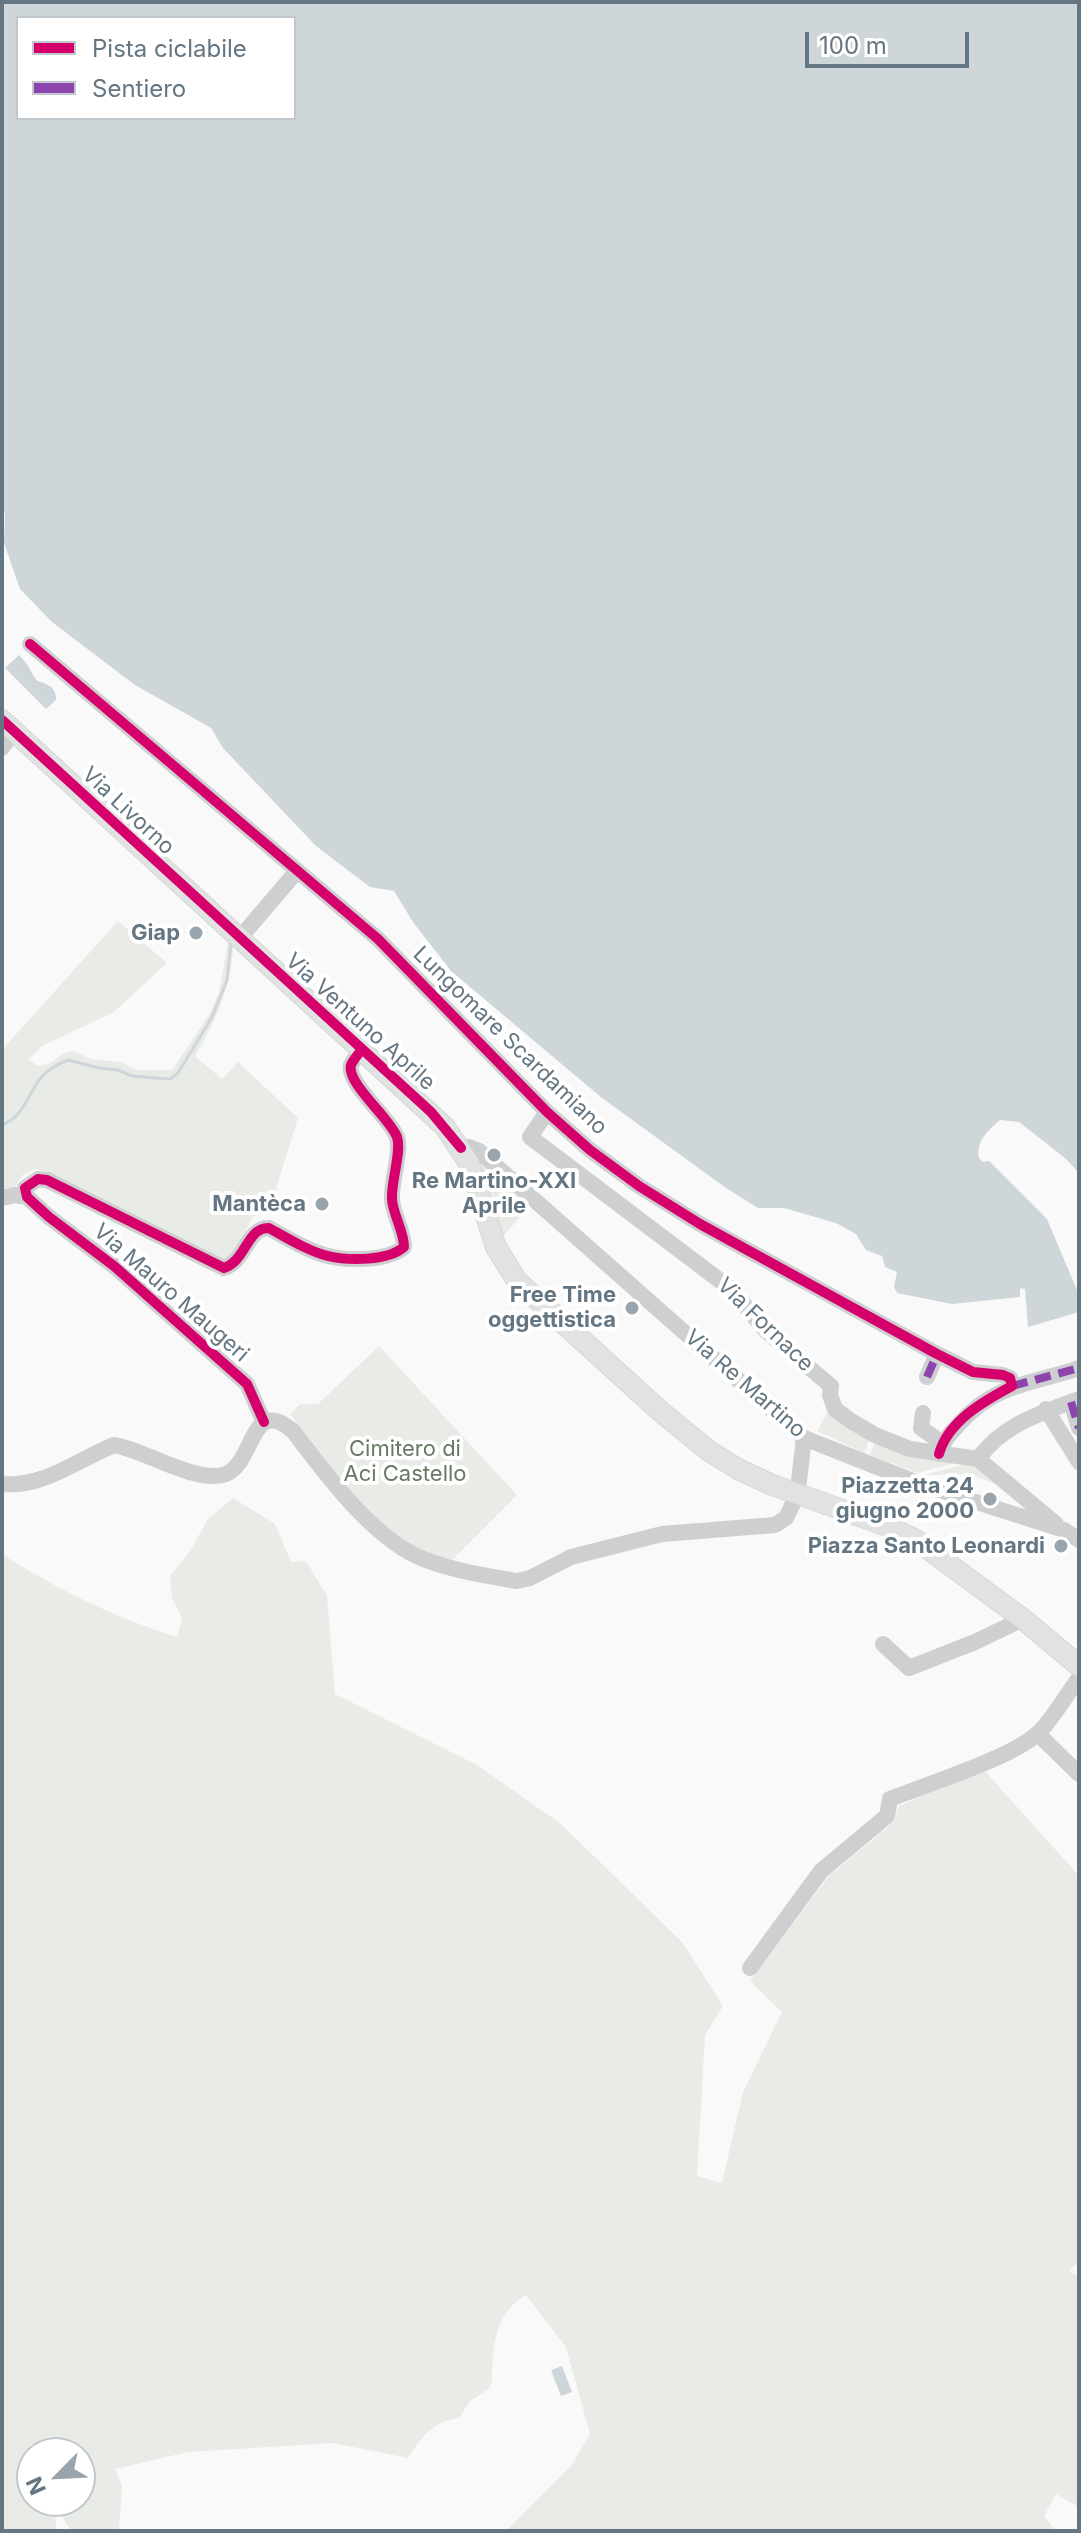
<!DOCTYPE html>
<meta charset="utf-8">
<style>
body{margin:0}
#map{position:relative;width:1081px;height:2533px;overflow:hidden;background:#f9f9f9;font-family:Inter,sans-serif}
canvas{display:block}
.frame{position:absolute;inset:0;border:4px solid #657683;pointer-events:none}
.legend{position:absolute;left:16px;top:16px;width:280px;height:104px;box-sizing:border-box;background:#fff;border:2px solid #c1c8cd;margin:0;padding:10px 14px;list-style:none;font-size:24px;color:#657683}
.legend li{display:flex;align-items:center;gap:16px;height:40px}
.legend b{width:40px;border:2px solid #c1c8cd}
.north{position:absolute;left:16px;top:2437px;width:80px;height:80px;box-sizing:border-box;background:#fff;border:2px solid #c1c8cd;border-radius:50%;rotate:246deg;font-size:22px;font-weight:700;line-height:32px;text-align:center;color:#657683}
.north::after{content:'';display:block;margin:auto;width:28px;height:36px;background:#99a4ac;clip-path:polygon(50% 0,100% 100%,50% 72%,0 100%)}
.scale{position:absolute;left:805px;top:32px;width:164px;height:36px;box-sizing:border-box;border:4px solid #657683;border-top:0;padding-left:10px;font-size:24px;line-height:28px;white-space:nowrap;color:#657683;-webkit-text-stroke:6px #fff;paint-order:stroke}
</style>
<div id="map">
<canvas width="1081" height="2533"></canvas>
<div class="frame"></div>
<ul class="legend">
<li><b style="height:10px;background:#d6006c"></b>Pista ciclabile</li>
<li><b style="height:10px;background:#8e44ad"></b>Sentiero</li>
</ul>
<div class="north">N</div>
<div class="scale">100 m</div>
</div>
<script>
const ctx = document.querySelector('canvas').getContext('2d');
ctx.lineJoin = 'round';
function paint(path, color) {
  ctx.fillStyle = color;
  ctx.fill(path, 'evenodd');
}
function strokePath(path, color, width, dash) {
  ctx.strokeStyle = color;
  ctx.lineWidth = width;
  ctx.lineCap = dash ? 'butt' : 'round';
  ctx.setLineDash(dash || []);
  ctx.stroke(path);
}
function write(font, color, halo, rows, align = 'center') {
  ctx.font = font + ' Inter,sans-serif';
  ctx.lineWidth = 8;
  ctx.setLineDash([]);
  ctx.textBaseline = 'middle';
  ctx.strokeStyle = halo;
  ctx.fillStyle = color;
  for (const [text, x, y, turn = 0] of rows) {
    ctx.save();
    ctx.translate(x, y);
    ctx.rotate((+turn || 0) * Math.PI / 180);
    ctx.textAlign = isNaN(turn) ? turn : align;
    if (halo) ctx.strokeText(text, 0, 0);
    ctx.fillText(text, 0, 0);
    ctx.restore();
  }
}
paint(new Path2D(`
 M118,921L167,963L114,1012L42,1046L29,1059L37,1066L49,1064L64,1053L73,1051L91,1059L120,1062L137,1070H172L209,1015L219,993L228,941L233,945C232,986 216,1020 195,1056L222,1079L238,1062L298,1118L269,1211L253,1217L235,1252L224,1260L52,1174L36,1169L21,1176L14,1190L2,1194V1050Z
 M480,1161L527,1205V1209L502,1238L487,1182L478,1163Z
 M379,1346L517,1495L451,1561C438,1556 423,1552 411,1545C360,1515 323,1460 290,1414L300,1404H318Z
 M827,1413L870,1439L864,1453L817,1431Z
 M875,1441L924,1460L958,1462L918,1473L870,1455Z
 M970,1463L999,1485L968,1474L924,1475Z
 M233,1498L275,1524L291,1562L306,1561L327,1596L335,1694L477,1765L561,1824L683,1943L723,2006L705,2035L697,2176L722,2183L743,2092L782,2012L750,1981L829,1876L894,1822L899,1806L984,1770L1079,1876V2261L1069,2271L1079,2277V2507L1056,2494L1044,2516L1056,2531H506L571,2466L590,2434L566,2347L526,2295C494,2313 492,2349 492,2382L489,2389L470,2401L459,2418C433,2421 421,2437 408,2458L333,2443L188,2452L115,2469L122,2486L119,2531H71L53,2502L57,2531H2V1554C58,1590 114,1617 177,1637L182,1618L172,1598L170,1576L190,1551L208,1519ZM32,2453H80V2501H32Z`), '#e8ebe6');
paint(new Path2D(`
 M2,2H1079V1173L1065,1158L1019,1122L1000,1120C988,1131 976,1140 979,1158L983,1162L989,1161L1047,1219L1079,1295V1312L1028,1327L1025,1289L1020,1288V1297L952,1304L897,1293L894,1287L897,1272L885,1267L882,1256L866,1250L856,1234L836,1223L784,1208H758L726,1188L602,1098L451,971L413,922L394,891L370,887L316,846L223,748L211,728L135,685L52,622L20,589L4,543L5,513L2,508ZM18,18H294V118H18Z
 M19,655L27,664L36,680C45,684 57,686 56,700L46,709L5,668Z
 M562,2366L572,2392L561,2396L551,2370Z`), '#ced6d9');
strokePath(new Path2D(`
 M2,1125C24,1116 27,1096 40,1079C47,1070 58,1064 68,1060L99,1068L118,1070L132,1076L170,1079L178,1073L212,1017L227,980L231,943`), '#ced6d9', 3);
const major = new Path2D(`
 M2,720L445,1127L469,1163L496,1247L517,1281L660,1411L709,1451L738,1469L770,1484L890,1527L916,1540L1023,1619L1079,1666`);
strokePath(major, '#d5d6d7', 22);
strokePath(new Path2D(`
 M30,644L378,939L547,1112L590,1150L639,1186L700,1224L937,1354L973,1372L1003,1375L1010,1378L1012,1386
 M2,748L14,731
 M239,939L297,871
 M547,1112L530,1137L731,1289L767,1332L831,1386L830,1395L835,1409L851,1421L875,1435L910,1449L978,1459L1056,1524
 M461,1148L469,1147L479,1151L804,1438L923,1485L1064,1530L1079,1540
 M2,1198L15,1195L27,1197
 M927,1377L937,1354
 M1071,1402L1079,1428
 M1046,1409L1079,1462
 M923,1413L921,1428L942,1443
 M264,1422L247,1384L114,1266L49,1217L27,1197L25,1188L38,1179L47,1180L224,1268C246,1261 247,1227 269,1228C287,1238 308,1251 328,1256C349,1261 388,1261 404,1247C404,1231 393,1215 392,1199C391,1181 402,1151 397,1137C390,1118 346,1083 351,1065C353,1060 358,1055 361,1050
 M939,1454C943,1440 951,1433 960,1423C996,1383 1032,1384 1079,1368
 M978,1459C1003,1424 1041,1413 1079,1399
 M799,1481L804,1438
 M2,1484C43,1488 77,1460 114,1445C145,1450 198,1485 226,1474C255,1462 250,1395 293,1431C326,1474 374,1541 426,1560C455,1571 487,1576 517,1581L530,1578L571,1557L662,1534L775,1525L786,1518L797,1495
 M883,1644L909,1668L975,1642L1023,1619
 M1038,1734L1079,1774
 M750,1968L821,1871L887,1816L890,1799C925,1785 1014,1757 1038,1733C1054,1718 1066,1695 1079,1678`), '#cecfd0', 16);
strokePath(major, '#e1e2e2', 20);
strokePath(new Path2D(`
 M927,1377L937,1354
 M1012,1386L1079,1368
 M1071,1402L1079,1428`), '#8e44ad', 8, [16, 8]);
strokePath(new Path2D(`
 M30,644L378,939L547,1112L590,1150L639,1186L700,1224L937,1354L973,1372L1003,1375L1010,1378L1012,1386C984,1401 948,1421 939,1454
 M2,720L431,1112L461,1148
 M264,1422L247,1384L114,1266L49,1217L27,1197L25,1188L38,1179L47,1180L224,1268C246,1261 247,1227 269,1228C287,1238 308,1251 328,1256C349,1261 388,1261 404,1247C404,1231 393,1215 392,1199C391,1181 402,1151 397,1137C390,1118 346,1083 351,1065C353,1060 358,1055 361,1050`), '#d6006c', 10);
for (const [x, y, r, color] of [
 [196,933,8,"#99a4ac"],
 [494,1155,8,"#99a4ac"],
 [322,1204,8,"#99a4ac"],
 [632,1308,8,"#99a4ac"],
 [990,1499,8,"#99a4ac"],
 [1061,1546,8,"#99a4ac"]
]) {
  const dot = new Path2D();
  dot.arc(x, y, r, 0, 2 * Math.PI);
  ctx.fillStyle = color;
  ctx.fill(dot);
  strokePath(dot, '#fff', 3);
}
write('22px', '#657683', '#fff', [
 ["Via Livorno",128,811,43],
 ["Via Ventuno Aprile",360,1022,42],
 ["Lungomare Scardamiano",510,1041,44],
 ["Via Mauro Maugeri",171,1293,41],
 ["Via Fornace",765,1325,44],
 ["Via Re Martino",745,1384,41]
]);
write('bold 22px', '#657683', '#fff', [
 ["Giap",180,933],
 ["Re Martino-XXI",494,1181,"center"],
 ["Aprile",494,1206,"center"],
 ["Mantèca",306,1204],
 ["Free Time",616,1295],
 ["oggettistica",616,1320],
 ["Piazzetta 24",974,1486],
 ["giugno 2000",974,1511],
 ["Piazza Santo Leonardi",1045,1546]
], 'right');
write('22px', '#687a64', '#fff', [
 ["Cimitero di",405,1449],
 ["Aci Castello",405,1474]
]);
</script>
